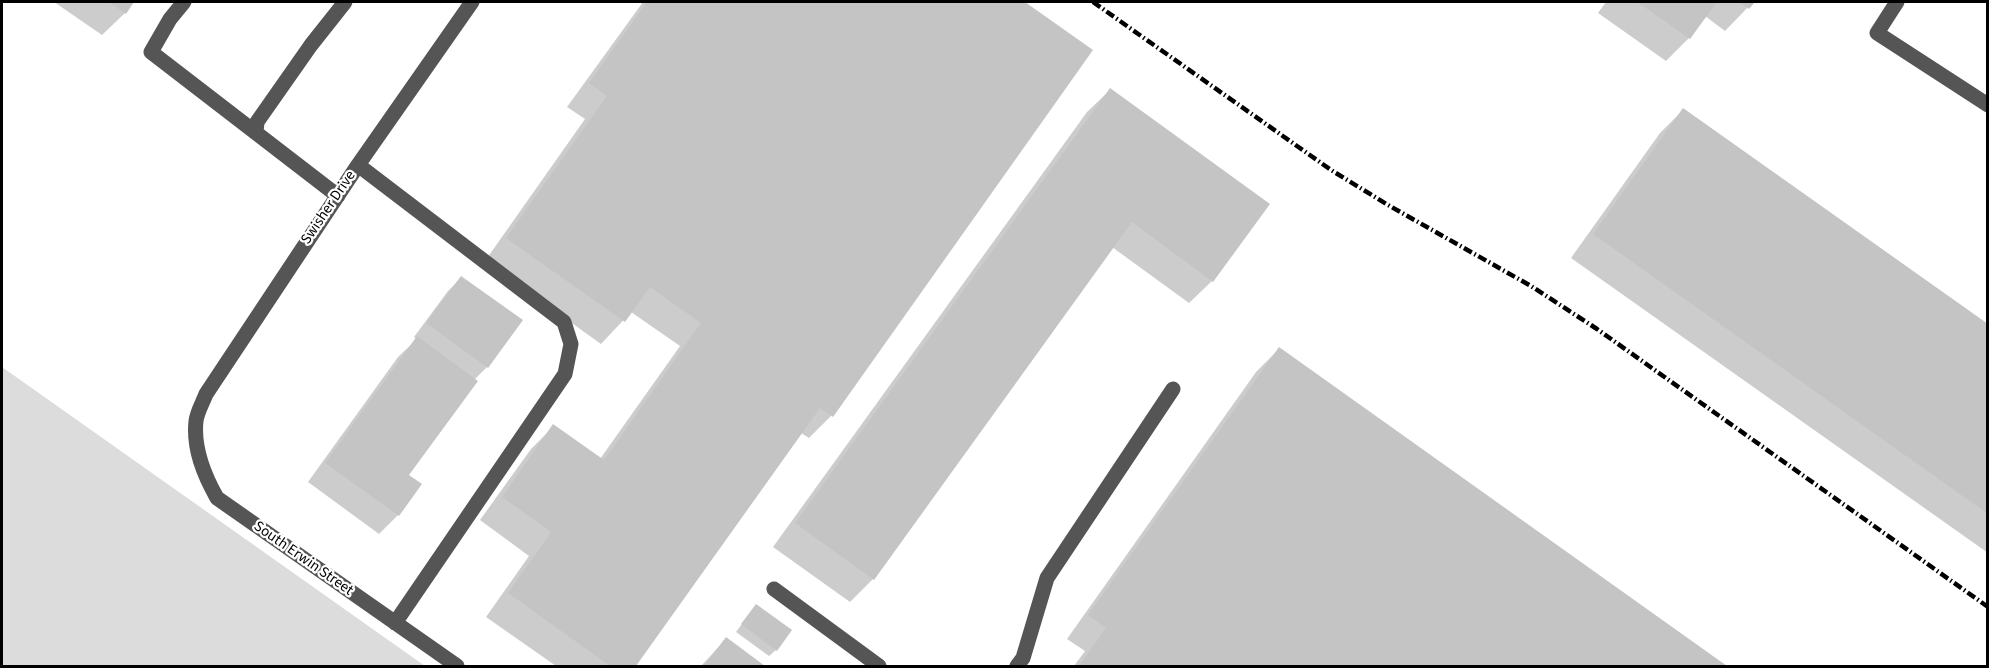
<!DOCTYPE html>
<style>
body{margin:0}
#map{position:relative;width:1989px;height:668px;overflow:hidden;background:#fff;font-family:"Source Sans 3",sans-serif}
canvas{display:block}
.frame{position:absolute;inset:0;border:3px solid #000;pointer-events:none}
</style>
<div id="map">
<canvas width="1989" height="668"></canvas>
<div class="frame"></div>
</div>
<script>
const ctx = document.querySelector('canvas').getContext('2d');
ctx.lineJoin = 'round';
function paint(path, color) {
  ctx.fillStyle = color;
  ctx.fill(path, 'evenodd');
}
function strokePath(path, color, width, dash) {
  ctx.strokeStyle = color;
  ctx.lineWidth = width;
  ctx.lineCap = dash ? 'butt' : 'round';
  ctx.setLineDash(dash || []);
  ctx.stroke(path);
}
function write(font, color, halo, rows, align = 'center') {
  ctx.font = font + ' "Source Sans 3",sans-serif';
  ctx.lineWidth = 4.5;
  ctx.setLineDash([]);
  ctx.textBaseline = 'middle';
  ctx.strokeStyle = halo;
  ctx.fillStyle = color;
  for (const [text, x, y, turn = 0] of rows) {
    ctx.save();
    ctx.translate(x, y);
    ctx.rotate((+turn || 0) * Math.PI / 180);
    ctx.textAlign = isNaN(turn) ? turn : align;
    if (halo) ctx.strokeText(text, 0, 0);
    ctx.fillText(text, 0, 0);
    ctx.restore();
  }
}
paint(new Path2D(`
 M2,367L425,666H2Z`), '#dcdcdc');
paint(new Path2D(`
 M54,2H132L125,13L102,35Z
 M643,2H1023L1091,50L831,416L809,438L801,433L635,666H556L486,617L529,556L480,520L531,449L554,426L600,459L680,346L631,312L601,344L485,261L585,119L567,107Z
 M1606,2H1753L1725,31L1705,16L1689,38L1666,61L1598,13Z
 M1110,90L1212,281L1189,303L1112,247L873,579L850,602L773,547L1087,112Z
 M1683,110L1988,326V553L1571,258L1660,133Z
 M461,278L520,321L487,367L474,380L407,476L420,485L398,515L379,534L308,482L398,357L417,339L414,337L448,291Z
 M1279,349L1724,666H1074L1085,651L1067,639L1256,372Z
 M750,613L776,650L769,656L736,632Z
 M726,639L763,666H701Z`), '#0003');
paint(new Path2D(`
 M109,2H134L126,14Z
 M647,2H1025L1093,50L833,417L820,408L636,666H610L508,593L551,532L502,497L553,424L604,460L701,323L650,287L625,322L506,238L607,96L589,83Z
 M1637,2H1717L1690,39Z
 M1738,2H1755L1749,9Z
 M1110,88L1270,204L1213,282L1132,222L874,580L795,523Z
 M1683,108L1988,324V514L1593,234Z
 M461,276L523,320L488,368L426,323Z
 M417,336L478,381L409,475L422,484L399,516L325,463Z
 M1279,347L1727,666H1079L1106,628L1088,615Z
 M756,604L792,630L777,651L741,624Z
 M726,637L765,666H704Z`), '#c4c4c4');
strokePath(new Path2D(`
 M184,2L170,19L151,52L338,196
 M1897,2L1877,33L1988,105
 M256,132L257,122L311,45L345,2
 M358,165L564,322L571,344L565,374L395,623
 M774,589L879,666
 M457,666L217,498C204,475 193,449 196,421C197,412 203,402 206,394L358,165L472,2
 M1017,666L1023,658L1047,578L1173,389`), '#555', 15);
strokePath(new Path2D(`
 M1093,2L1331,170L1388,205L1531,286L1597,329L1988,607`), '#000', 4.5, [9, 3, 1.5, 3]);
write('15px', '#000', '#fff', [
 ["Swisher Drive",329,208,-56],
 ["South Erwin Street",303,559,35]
]);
</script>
